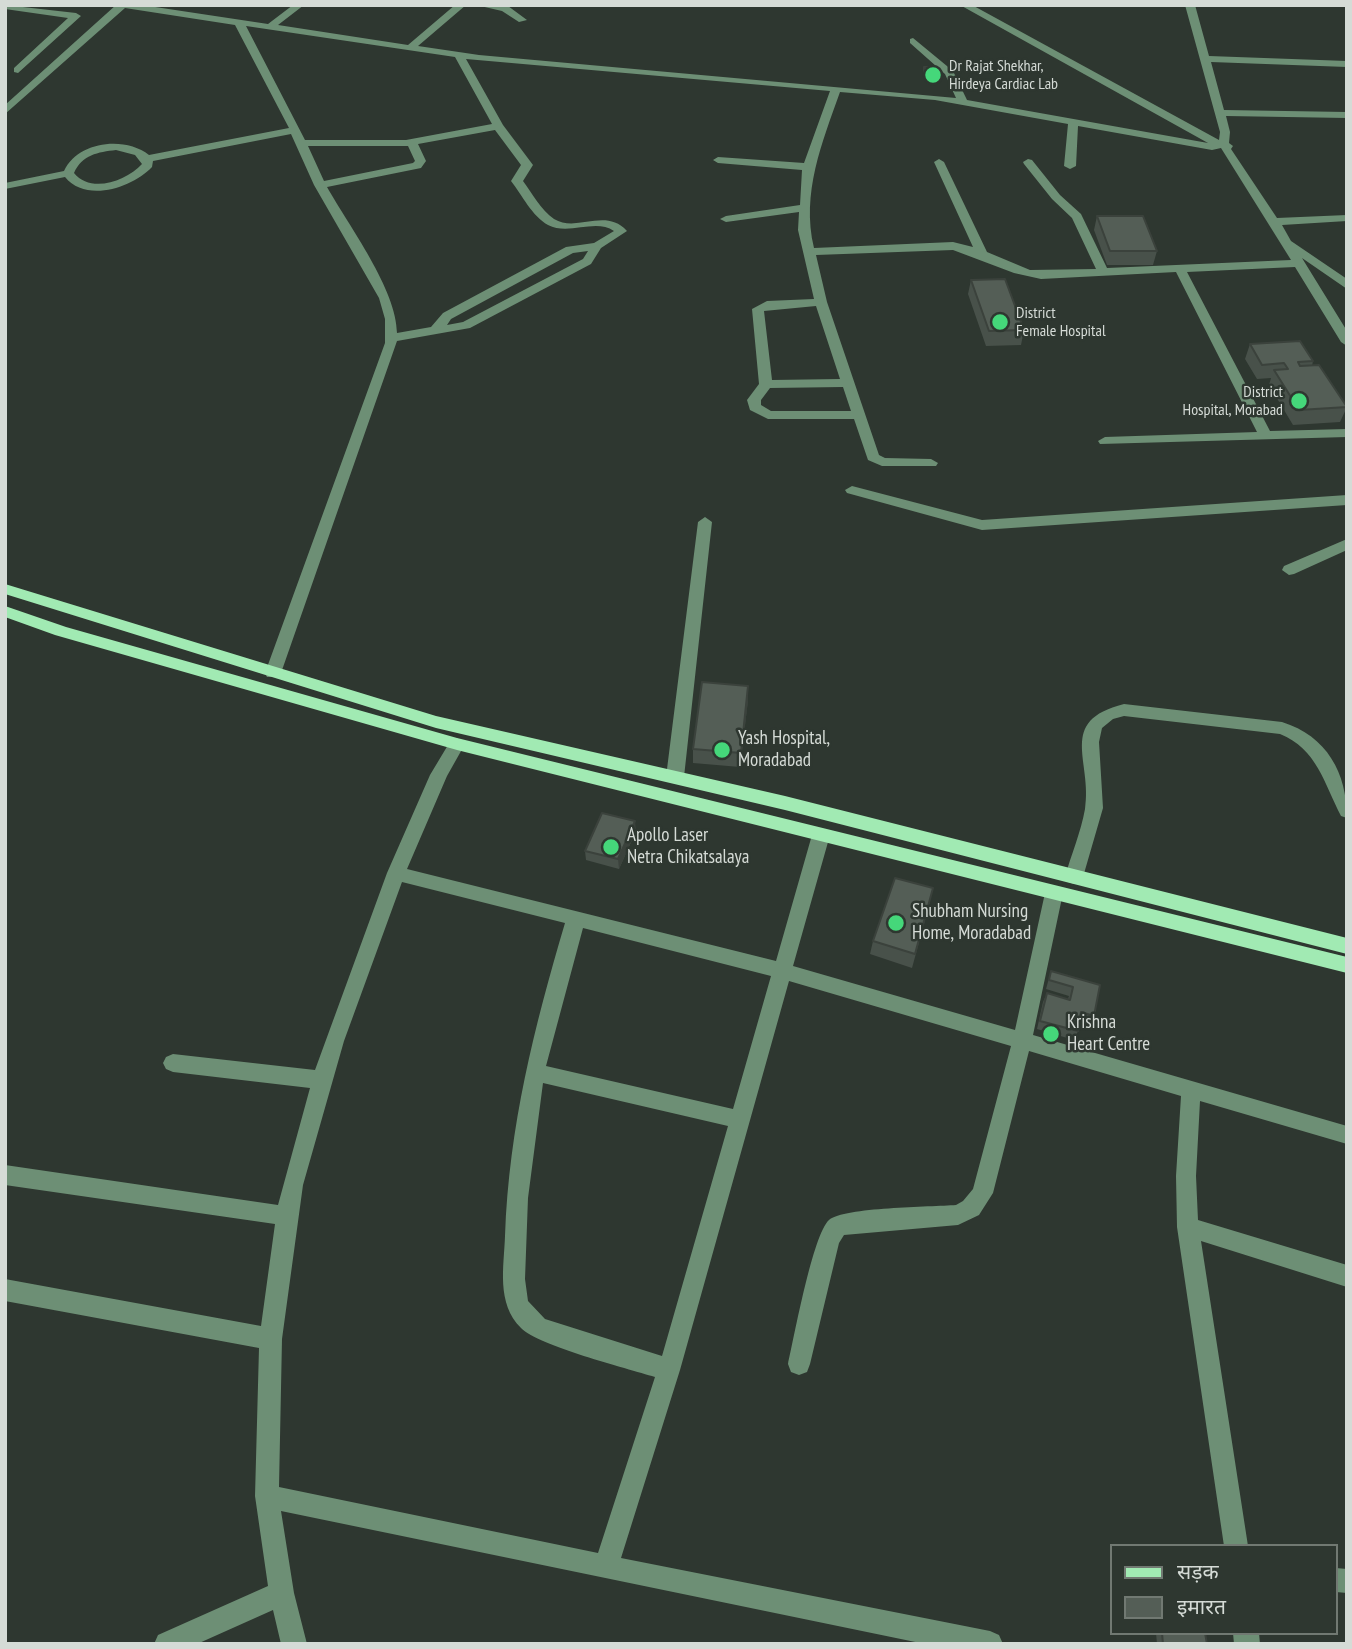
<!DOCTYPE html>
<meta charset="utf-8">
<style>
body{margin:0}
#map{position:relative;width:1352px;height:1649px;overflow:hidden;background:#2e3730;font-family:"PT Sans Narrow","Noto Sans Devanagari",sans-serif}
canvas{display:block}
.frame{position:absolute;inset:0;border:7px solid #d5dbd6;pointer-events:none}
.legend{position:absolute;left:1110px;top:1544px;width:228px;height:91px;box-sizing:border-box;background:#2e3730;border:2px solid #717972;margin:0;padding:9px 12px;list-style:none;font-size:21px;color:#d5dbd6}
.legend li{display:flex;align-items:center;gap:14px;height:35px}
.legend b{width:35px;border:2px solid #717972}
</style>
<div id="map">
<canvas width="1352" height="1649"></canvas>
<div class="frame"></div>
<ul class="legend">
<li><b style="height:9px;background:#a1eab3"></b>सड़क</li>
<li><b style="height:19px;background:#545e56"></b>इमारत</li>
</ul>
</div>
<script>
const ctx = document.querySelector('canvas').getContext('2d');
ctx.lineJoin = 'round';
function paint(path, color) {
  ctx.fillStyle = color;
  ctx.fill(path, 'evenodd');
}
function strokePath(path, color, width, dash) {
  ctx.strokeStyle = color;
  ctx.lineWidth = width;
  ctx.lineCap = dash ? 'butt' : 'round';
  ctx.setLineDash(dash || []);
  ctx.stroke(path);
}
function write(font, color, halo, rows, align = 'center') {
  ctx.font = font + ' "PT Sans Narrow",sans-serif';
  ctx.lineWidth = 5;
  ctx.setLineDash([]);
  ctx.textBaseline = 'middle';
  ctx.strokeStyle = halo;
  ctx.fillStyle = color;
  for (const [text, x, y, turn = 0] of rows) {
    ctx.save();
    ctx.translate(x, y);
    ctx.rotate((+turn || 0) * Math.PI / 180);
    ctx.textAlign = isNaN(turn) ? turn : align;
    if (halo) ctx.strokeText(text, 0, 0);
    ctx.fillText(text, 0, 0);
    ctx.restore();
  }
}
paint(new Path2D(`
 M5,5L76,13L81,16L18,73L14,72V68L68,18L5,9Z
 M116,5H142L268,24L293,5H304L278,25L408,45L455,5H466L418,46L479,55L956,98L945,74L910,43V39L913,38L953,71L967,100L1208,143L960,5H972L1219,140L1220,132L1185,5H1195L1209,56L1347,61V67L1211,62L1224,110L1347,112V118L1226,116L1230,132L1229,143L1233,146L1231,149L1277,218L1347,215V221L1282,225L1291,241L1347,279V289L1302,258L1347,331V346L1341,342L1295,267L1187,272L1270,431L1347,429V437L1100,444L1098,441L1105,437L1257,432L1176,272L1041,279L1014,273L953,250L816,255L827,302L879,455L885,458L931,459L938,463L936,466H882L868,460L854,419H768L750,410L747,400L759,384L752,309L767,301L814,299L798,230L799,212L726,222L720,219L726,216L800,205L802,170L718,163L713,160L718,157L804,163L830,91L466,59L503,125L533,165L523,181C532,193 541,210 554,219C577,233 605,207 627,231L601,248L591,264L470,328L397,341L281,673L279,677H267L265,673L385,343V319L379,298L314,185L291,134L153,161L152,167C132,188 86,203 65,177L5,189V183L64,171C78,141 125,136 149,155L289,128L235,25L125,8L5,114V105ZM246,26L455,57L492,124L406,140H305ZM840,92L935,100L1068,124L1064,166L1070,169L1076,166L1078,126L1212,150L1221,148L1291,260L1107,268L1081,214L1060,195L1032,160L1028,159L1023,162L1024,164L1052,199L1072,218L1096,269L1030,270L987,252L944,162L939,159L934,162L973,247L953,242L814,248C801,193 822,143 840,92ZM495,130L521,165L511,181C522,195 532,216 548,225C569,236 595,218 614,231L594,243L566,247L443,313L431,327L397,333C397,290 349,226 327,187L421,168L426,161L418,144ZM308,146H408L415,161L413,163L324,181ZM116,150L135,155L142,164C126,181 91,194 74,173C82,155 98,152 116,150ZM588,251L583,259L463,322L447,325L451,319L573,253ZM816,306L840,379L772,380L764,311ZM843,387L851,411H771L761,405V400L770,388Z
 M476,5L508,6L527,20L519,22L502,11Z
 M852,486L982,520L1347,495V505L982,530L847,493L845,490Z
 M705,517L712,522L684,777L681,782H669L666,777L698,522Z
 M1347,539V550L1294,574L1289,575L1282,570L1284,566Z
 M1124,704L1282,722C1327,736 1347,773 1347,818L1341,816C1324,783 1317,749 1280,734L1124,716L1113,719L1102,728L1099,742L1103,808L1083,877L1080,882L1074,884L1068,882L1065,877C1071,855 1081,832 1085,809C1093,761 1056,721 1124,704Z
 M457,738L465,744L447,776L407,869L776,961L812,835L815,830H827L830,835L793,966L1015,1030L1045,893L1048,888L1054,886L1060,888L1063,893L1033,1035L1347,1126V1144L1200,1101L1196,1176L1198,1220L1347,1265V1287L1201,1241L1248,1546H1224L1177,1227L1176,1176L1181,1096L1029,1051L993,1193L979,1215L958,1225L844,1235L839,1243L810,1364L807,1372L799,1375L791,1372L788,1364C794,1338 813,1234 829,1220C844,1207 931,1207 956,1205L963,1201L973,1189L1011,1046L789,981L680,1370L621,1558L990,1631L999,1635L1003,1644H925L281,1511L294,1593L307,1644H281L273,1610L197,1644H154L158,1635L268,1586L255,1496L259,1348L5,1301V1279L261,1326L275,1224L5,1185V1165L278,1205L310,1088L173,1072L166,1069L163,1063L166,1057L173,1054L315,1070L387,873L430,775L451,740ZM402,882L565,923C534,1028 509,1126 505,1236C504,1267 496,1303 521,1328C539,1346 626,1368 655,1377L598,1553L279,1487L282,1339L303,1185L344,1041ZM583,928L771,976L733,1109L546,1066ZM543,1083L728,1126L662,1356L545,1319L528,1301L525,1279L528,1198Z
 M1336,1568L1347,1569V1593L1336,1592Z
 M1233,1633H1259L1260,1644H1234Z`), '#6d8f75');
paint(new Path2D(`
 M5,584L436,716L785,796L1347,938V954L785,810L436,728L5,594Z
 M5,606L66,627L457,738L1347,957V973L457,750L55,635L5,617Z`), '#a1eab3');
paint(new Path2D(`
 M924,67L938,72L937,77H924Z
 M1097,216L1157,251L1153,265H1107L1094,230Z
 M971,280L1024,330L1021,345L986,346L968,294Z
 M1250,344L1313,361L1312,366L1347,407L1340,422L1293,425L1269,385L1271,378L1257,379L1245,359Z
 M748,700L740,767L693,763V749Z
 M636,831L619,869L586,860L585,851Z
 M930,902L912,968L870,954L873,941Z
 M1051,971L1100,985L1094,1016L1090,1024L1080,1021L1078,1031L1074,1040L1037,1029L1043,1002L1047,993L1068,999L1069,996L1046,989Z
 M1156,1633H1205L1207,1644H1157Z`), '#48514a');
paint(new Path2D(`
 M748,686V700L740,767L741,753Z
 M635,821L636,831L619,869L618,859Z`), '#3b423c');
const building = new Path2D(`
 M924,67H936L938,72H924Z
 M1097,216H1143L1157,251H1110Z
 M1005,279L1024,330L989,331L971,280Z
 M1300,341L1313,361L1298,362L1300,366L1319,365L1347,407L1299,410L1274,370L1288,369L1284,363L1262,365L1250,344Z
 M702,682L748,686L741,753L693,749Z
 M602,813L635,821L618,859L585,851Z
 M895,878L933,888L915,954L873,941Z
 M1051,971L1100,985L1094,1016L1081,1012L1078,1031L1040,1021L1047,993L1070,1000L1073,987L1049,980Z
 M1162,1633H1205L1207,1644H1163Z`);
paint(building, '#545e56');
strokePath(building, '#3b423c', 2);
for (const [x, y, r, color] of [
 [933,75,9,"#45d77a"],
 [1000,322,9,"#45d77a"],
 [1299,401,9,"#45d77a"],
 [722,750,9,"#45d77a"],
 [611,847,9,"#45d77a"],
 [896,923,9,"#45d77a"],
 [1051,1034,9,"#45d77a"]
]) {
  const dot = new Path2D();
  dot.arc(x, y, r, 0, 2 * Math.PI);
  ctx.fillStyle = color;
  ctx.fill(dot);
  strokePath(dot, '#2e3730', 2.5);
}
write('16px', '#d5dbd6', '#2e3730', [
 ["Dr Rajat Shekhar,",949,66],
 ["Hirdeya Cardiac Lab",949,84],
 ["District",1016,313],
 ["Female Hospital",1016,331],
 ["District",1283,392,"right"],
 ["Hospital, Morabad",1283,410,"right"]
], 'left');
write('19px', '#d5dbd6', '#2e3730', [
 ["Yash Hospital,",738,739],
 ["Moradabad",738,761],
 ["Apollo Laser",627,836],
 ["Netra Chikatsalaya",627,858],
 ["Shubham Nursing",912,912],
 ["Home, Moradabad",912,934],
 ["Krishna",1067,1023],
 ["Heart Centre",1067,1045]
], 'left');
</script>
